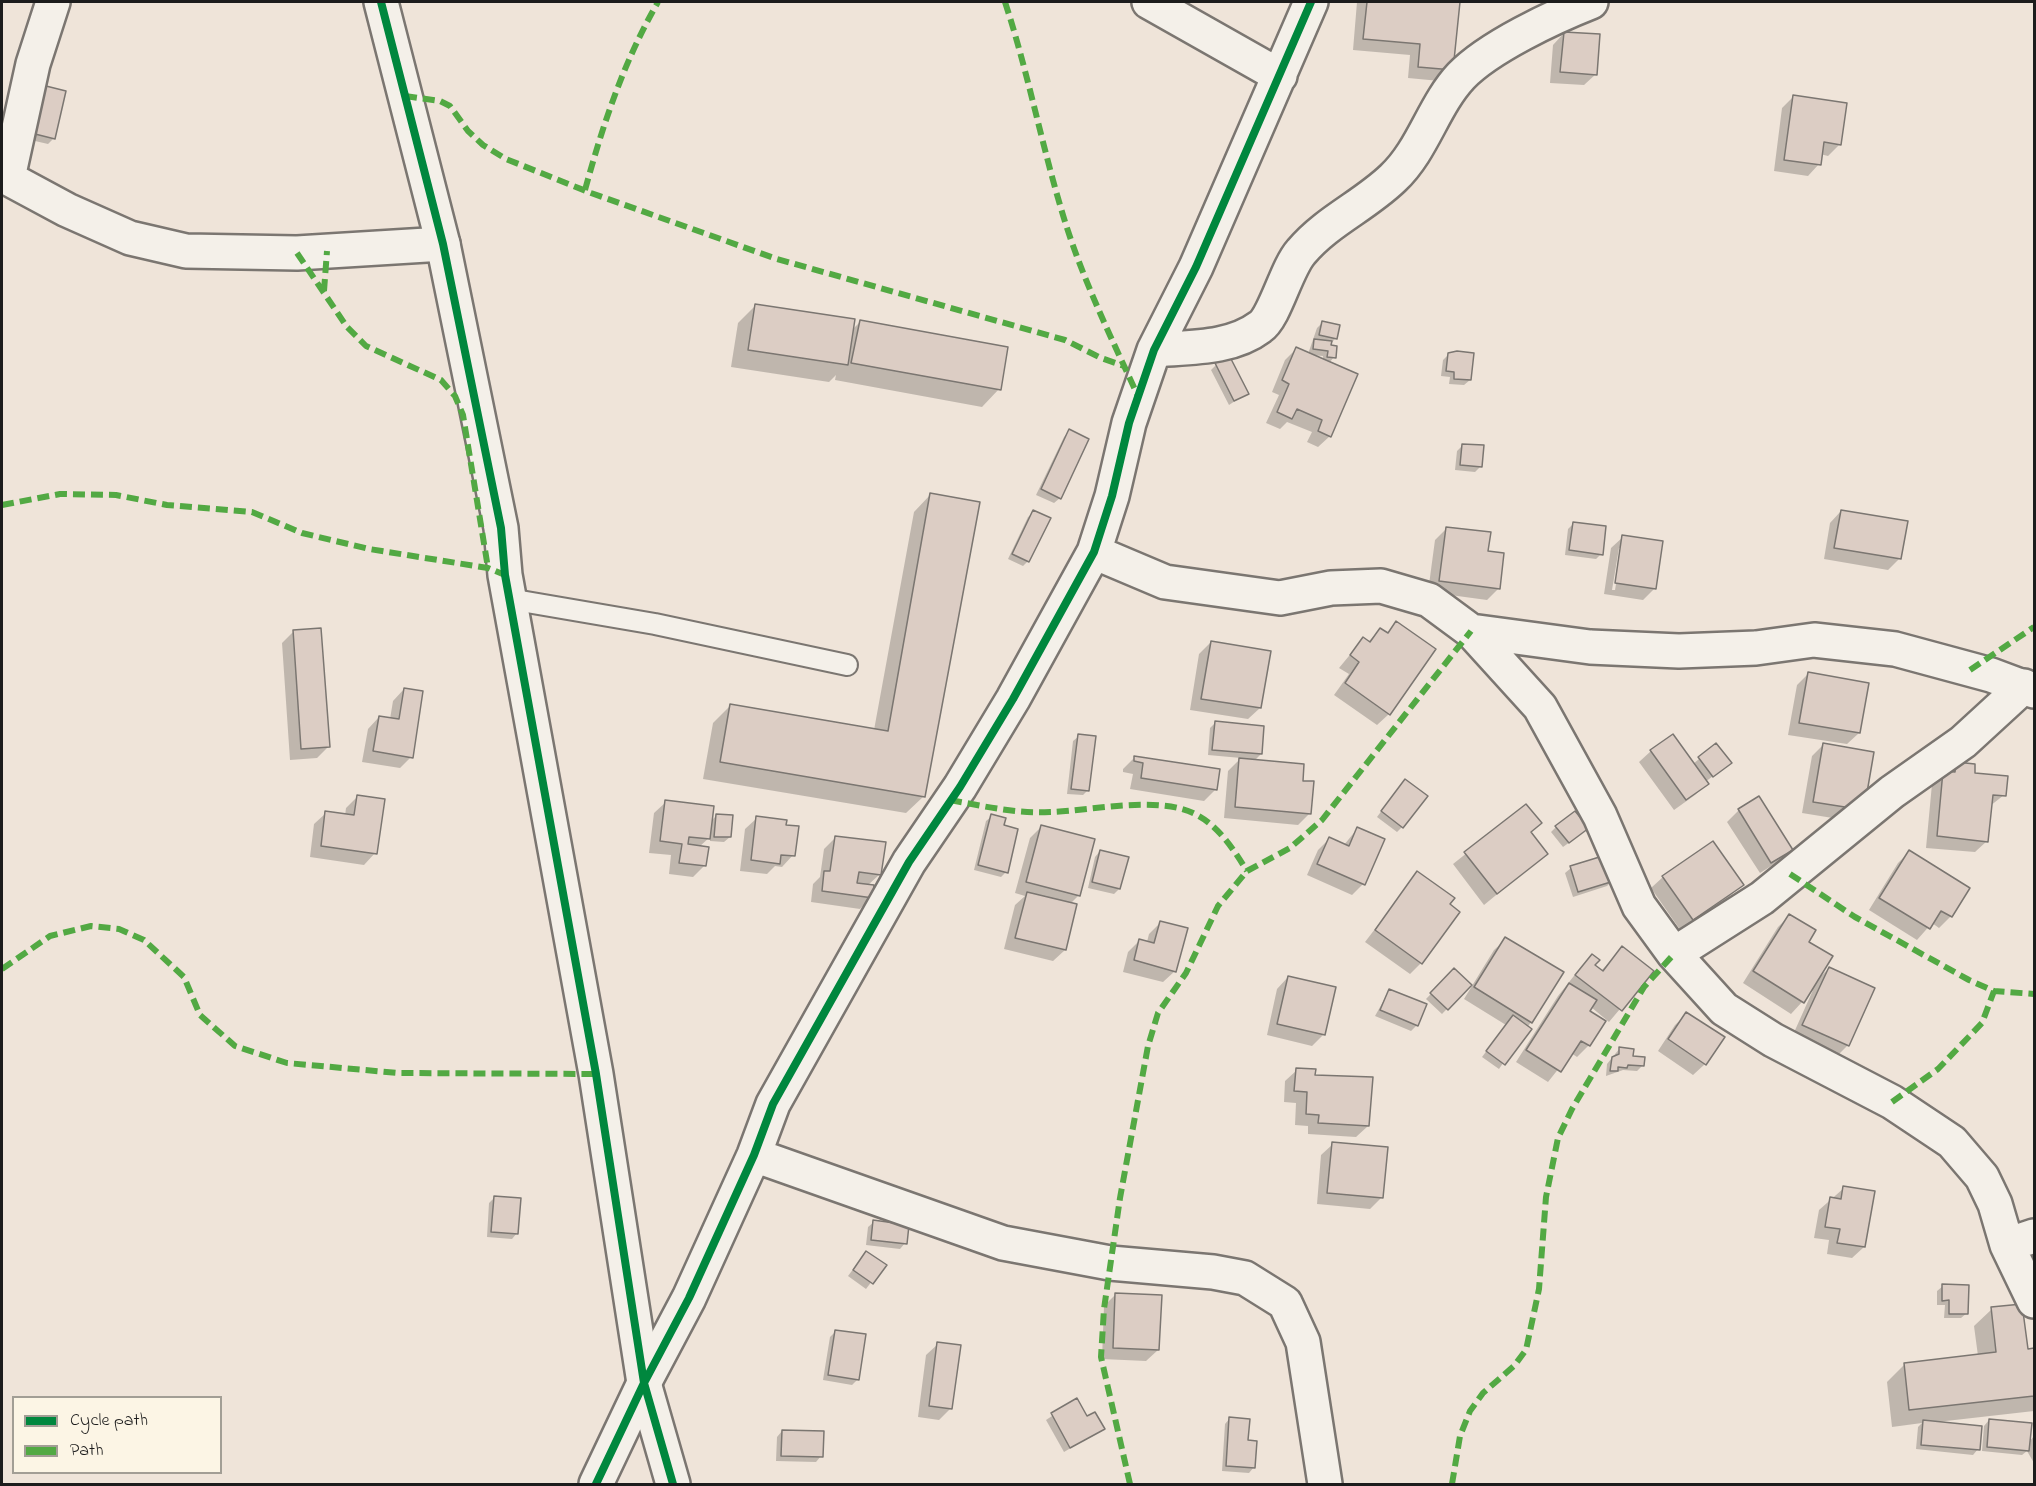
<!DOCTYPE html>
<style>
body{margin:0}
#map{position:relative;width:2036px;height:1486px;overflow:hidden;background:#efe4d9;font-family:"Indie Flower",sans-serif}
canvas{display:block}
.frame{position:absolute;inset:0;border:3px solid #1c1c1c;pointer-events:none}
.legend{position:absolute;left:12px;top:1396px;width:210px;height:78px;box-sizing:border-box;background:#fcf5e5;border:2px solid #a29e95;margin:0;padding:8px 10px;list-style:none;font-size:18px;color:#1c1c1c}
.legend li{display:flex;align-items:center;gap:12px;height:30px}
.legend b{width:30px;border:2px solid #a29e95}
</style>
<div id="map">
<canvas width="2036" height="1486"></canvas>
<div class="frame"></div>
<ul class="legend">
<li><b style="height:8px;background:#00873e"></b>Cycle path</li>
<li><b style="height:8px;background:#52a943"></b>Path</li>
</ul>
</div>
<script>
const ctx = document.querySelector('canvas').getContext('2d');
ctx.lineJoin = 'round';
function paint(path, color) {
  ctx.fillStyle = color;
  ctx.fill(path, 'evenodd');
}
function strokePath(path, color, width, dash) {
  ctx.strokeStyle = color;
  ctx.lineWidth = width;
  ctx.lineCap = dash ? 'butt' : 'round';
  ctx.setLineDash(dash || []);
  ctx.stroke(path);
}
paint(new Path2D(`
 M1357,2H1458L1452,69L1440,81L1408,78L1410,55L1353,50Z
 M1564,33L1596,74L1584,85L1550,83L1553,45Z
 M33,92L54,138L48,144L22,138Z
 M1793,97L1840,144L1828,156L1820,154L1819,164L1808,176L1774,171L1782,108Z
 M755,306L852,330L860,322L999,389L982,407L835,380L836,375L829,382L731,367L738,323Z
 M1323,322L1339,326L1335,339L1328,346L1334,357L1329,363L1330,436L1318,447L1307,442L1312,432L1287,422L1280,429L1266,423L1279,395L1272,392L1285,360L1296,349L1308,354L1317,328ZM1311,355L1323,356V361Z
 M1449,354L1470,380L1464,385L1449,384L1450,377L1441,376L1443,360Z
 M1216,365L1247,393L1229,405L1211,370Z
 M1069,431L1060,498L1054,503L1036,495L1064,437Z
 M1463,445L1481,466L1475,472L1455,470L1457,451Z
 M931,494L924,796L906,813L703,779L713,723L730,706L874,730L914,512Z
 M1841,511L1900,558L1888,570L1824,559L1830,523Z
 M1034,512L1028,561L1023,566L1008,559L1028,517Z
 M1573,524L1601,554L1596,559L1565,555L1568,529Z
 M1447,528L1487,552L1499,588L1487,600L1428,592L1435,540Z
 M1623,537L1655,588L1643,600L1604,594L1611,548ZM1619,548H1622L1615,590H1612Z
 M1397,623L1389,714L1377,725L1334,695L1349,674L1339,668L1363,639L1368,642L1380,630L1386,634Z
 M294,631L328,747L317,758L290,760L282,643Z
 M1211,642L1260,708L1248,719L1190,710L1199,654Z
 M1808,674L1859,733L1847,744L1788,735L1797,685Z
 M404,689L411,757L400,768L362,762L368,729L379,717L390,719L393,701Z
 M1215,723L1261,754L1254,761L1302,782L1310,813L1298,825L1224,818L1228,771L1241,758L1208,755L1210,728Z
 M1079,736L1088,790L1083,795L1067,794L1073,741Z
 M1824,744L1863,810L1851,821L1802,813L1812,756Z
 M1716,745L1724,768L1705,782L1707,784L1695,795L1674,810L1639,762L1651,751L1693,764Z
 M1135,757L1216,789L1204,801L1130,789L1133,774L1123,772V769Z
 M1956,764L2004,795L1990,806L1987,841L1975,852L1926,848L1932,784Z
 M1400,786L1402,827L1397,832L1377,817Z
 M358,796L375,853L364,865L310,857L314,824L326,813L345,816L346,808Z
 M666,802L710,822L716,816L730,837L724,842L710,841V837L699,847L705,865L693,877L669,874L671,855L649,853L654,813Z
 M1526,806L1530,833L1546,854L1484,905L1453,864Z
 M1739,810L1791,850L1779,861L1760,873L1727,822Z
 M992,816L1002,826L1006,872L1001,877L974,870L986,821Z
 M757,818L785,826L793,855L782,867L775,866L767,874L740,871L745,829Z
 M1041,827L1079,895L1070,904L1065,950L1053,961L1004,949L1015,905L1025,896L1015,893L1030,838Z
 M1556,827L1581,834L1563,847L1551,832Z
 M1357,829L1363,884L1352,895L1307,875L1318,850L1330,838L1344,845Z
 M836,837L880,874L867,886L871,897L860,909L811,902L813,884L820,877L824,849Z
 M1100,851L1119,889L1114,894L1088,888L1095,857Z
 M1909,852L1968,888L1951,916L1939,928L1932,923L1917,940L1869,910L1898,863Z
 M1571,868L1613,880L1607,886L1573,897L1565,873Z
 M1418,873L1448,905L1421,963L1410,974L1365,942Z
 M1663,877L1742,885L1730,896L1681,931L1651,888Z
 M1789,916L1807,942L1819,978L1829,968L1873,988L1847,1046L1836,1057L1792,1037L1813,990L1791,1014L1743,983L1778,927Z
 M1161,922L1175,971L1163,982L1123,972L1128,952L1140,940L1147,942L1149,934Z
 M1506,939L1531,1022L1499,1069L1482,1057L1506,1025L1464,999L1494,950Z
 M1622,948L1652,971L1609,1022L1591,1007L1588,1012L1604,1021L1589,1045L1577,1057L1571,1053L1548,1082L1516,1062L1558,996L1581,967L1592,956L1593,965L1601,971Z
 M1454,970L1470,985L1442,1014L1426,999Z
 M1288,977L1324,1034L1312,1046L1267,1035L1277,989Z
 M1389,991L1425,1005L1417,1025L1411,1031L1375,1016Z
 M1687,1014L1705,1064L1693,1075L1658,1051L1675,1025Z
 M1620,1048L1642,1066L1637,1071L1623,1070L1606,1076L1607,1064Z
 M1297,1070L1313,1077L1368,1126L1356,1137L1308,1134V1126L1295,1125L1296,1103L1284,1102L1285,1081Z
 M1333,1144L1382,1197L1370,1209L1317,1204L1321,1155Z
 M1844,1188L1864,1247L1852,1258L1827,1254L1829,1240L1814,1238L1819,1210Z
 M494,1198L517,1233L512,1239L487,1237L489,1203Z
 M874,1222L905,1243L900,1249L866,1245L868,1227Z
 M866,1252L884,1265L866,1289L848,1276Z
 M1943,1286L1967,1313L1961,1318H1944L1945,1305H1937V1291Z
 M1116,1294L1158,1350L1146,1361L1102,1359L1104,1306Z
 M1992,1309L2026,1350H2034V1411L1937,1422L1978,1449L1973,1455L1916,1449L1918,1427L1922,1423L1892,1427L1887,1382L1905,1364L1978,1356L1974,1326Z
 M835,1332L858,1379L852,1385L823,1380L830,1337Z
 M938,1344L951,1408L939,1420L918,1417L926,1355Z
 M1076,1400L1087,1418L1103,1429L1064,1452L1046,1420Z
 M1230,1418L1247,1442L1254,1467L1249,1473L1222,1471L1225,1424Z
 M1989,1420L2029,1442L2034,1436V1463L2027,1451L2022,1455L1982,1451L1984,1426Z
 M782,1431L821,1456L816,1462L776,1461L777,1437Z`), '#0003');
const building = new Path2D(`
 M1367,2H1460L1453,70L1418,67L1420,44L1363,39Z
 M1564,32L1600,34L1597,75L1560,72Z
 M38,84L66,91L55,139L27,132Z
 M1793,95L1847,103L1841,145L1824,142L1821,165L1784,160Z
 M755,304L855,319L848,365L748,350Z
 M860,320L1008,347L1001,390L851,363Z
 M1322,321L1340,325L1337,339L1319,335Z
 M1314,339L1332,341L1331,345L1337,346L1336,358L1327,357L1328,351L1313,349Z
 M1296,347L1358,374L1331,437L1318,431L1322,420L1297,409L1292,419L1277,412L1289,384L1282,380Z
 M1457,351L1474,353L1471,380L1454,379V372L1446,371L1448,353Z
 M1230,357L1249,394L1234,401L1215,363Z
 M1069,429L1089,439L1061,499L1041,489Z
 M1462,444L1484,445L1482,467L1460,465Z
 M930,493L980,502L925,797L720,762L730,704L888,731Z
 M1033,510L1051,518L1029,562L1012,554Z
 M1841,510L1908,521L1901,559L1834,548Z
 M1573,522L1606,526L1603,555L1569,550Z
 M1446,527L1491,532L1488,551L1504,553L1500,589L1439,581Z
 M1622,535L1663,541L1656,589L1615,583Z
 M1396,621L1436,649L1390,715L1345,683L1359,662L1350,655L1363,637L1370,642L1380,628L1388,633Z
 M321,628L330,747L301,749L293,630Z
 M1211,641L1271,651L1261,708L1201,699Z
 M1808,672L1869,683L1860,733L1799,723Z
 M404,688L423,691L413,758L373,751L379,716L399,719Z
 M1215,721L1264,726L1262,754L1212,750Z
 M1078,734L1096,736L1089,791L1071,789Z
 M1673,734L1709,784L1686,800L1650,750Z
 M1716,743L1732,763L1713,777L1698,757Z
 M1823,743L1874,752L1864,810L1813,802Z
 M1134,756L1220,769L1217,790L1141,778L1143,763L1134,761Z
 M1239,758L1304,764L1303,781H1314L1311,814L1235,807Z
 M1956,762L1975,764V773L2008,776L2006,796L1993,795L1988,842L1937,836L1943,771L1955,772Z
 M1405,779L1428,796L1403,828L1381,811Z
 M357,795L385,799L377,854L321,846L325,811L354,815Z
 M1759,796L1793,850L1771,863L1738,809Z
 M665,800L714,806L710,839L689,837L688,844L709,847L706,866L679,863L682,844L660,841Z
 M1526,804L1542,823L1531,832L1548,854L1497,894L1464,852Z
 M1575,811L1589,828L1569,843L1555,826Z
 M716,814L733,815L731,837H714Z
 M991,814L1006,818L1004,825L1018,829L1008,873L978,865Z
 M756,816L787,820L786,825L799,826L795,856L781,855L780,864L751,860Z
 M1041,825L1095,839L1080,896L1026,882Z
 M1357,827L1385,839L1365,885L1317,864L1329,837L1349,846Z
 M835,836L886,842L881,875L859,872L857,883L874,885L873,898L822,891L824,871H830Z
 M1713,841L1744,885L1693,920L1662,876Z
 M1100,850L1129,857L1120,889L1092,882Z
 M1909,850L1970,888L1952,917L1941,911L1930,929L1879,898Z
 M1606,855L1614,881L1578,892L1570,866Z
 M1417,871L1455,898L1450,904L1460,912L1422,964L1375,930Z
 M1027,892L1077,904L1066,950L1015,938Z
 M1789,914L1816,930L1809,942L1833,956L1804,1003L1753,971Z
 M1160,921L1188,928L1176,972L1134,960L1139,939L1154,943Z
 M1505,937L1564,972L1532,1023L1474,987Z
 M1622,946L1654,971L1622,1011L1575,975L1592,954L1600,960L1595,965L1603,971Z
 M1829,967L1875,988L1849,1046L1802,1025Z
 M1454,968L1472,985L1448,1010L1430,993Z
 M1288,976L1336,987L1325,1035L1277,1024Z
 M1569,983L1597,1000L1590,1011L1606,1021L1590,1046L1581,1041L1561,1072L1526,1050Z
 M1389,989L1427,1004L1418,1026L1380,1010Z
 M1686,1012L1725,1037L1706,1065L1668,1039Z
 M1513,1015L1532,1029L1505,1065L1486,1051Z
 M1619,1047L1634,1049L1633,1056L1645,1057L1644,1066L1628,1065L1627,1068L1618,1067V1071H1610L1612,1057L1619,1054Z
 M1296,1068L1316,1069L1315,1075L1373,1077L1369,1126L1318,1123L1319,1115L1306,1114L1307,1092L1294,1091Z
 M1332,1142L1388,1147L1383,1198L1327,1193Z
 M1843,1186L1875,1191L1865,1247L1837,1243L1840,1229L1825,1227L1830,1197L1841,1199Z
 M494,1196L521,1198L518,1234L491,1232Z
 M873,1220L909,1225L907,1244L871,1240Z
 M866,1251L887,1265L873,1284L853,1270Z
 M1942,1284L1969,1285L1968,1314H1949V1300L1942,1301Z
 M1115,1293L1162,1295L1159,1350L1113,1348Z
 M2022,1304L2028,1349L2034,1348V1396L1909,1410L1904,1363L1996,1352L1991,1307Z
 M835,1330L866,1334L859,1380L828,1375Z
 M937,1342L961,1345L952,1409L929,1406Z
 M1077,1398L1087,1416L1095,1412L1105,1429L1070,1448L1051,1413Z
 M1229,1417L1250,1419L1248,1440L1257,1441L1255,1468L1226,1466Z
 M1989,1419L2032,1423L2029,1451L1987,1447Z
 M1923,1420L1982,1426L1980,1450L1921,1445Z
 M782,1430L824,1431L823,1457L781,1456Z`);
paint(building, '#dccdc4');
strokePath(building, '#7b7671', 1.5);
const lane = new Path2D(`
 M509,599L655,624L847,665`);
const street = new Path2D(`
 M1149,2L1280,76
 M2,175L67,210L130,238L186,251L297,253L443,244
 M8,178L33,64L53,2
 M1154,350C1189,347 1231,349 1260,327C1275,317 1286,269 1301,252C1327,221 1364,206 1393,178C1423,150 1433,106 1461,76C1489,47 1553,17 1591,2
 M1094,552L1165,582L1280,598L1331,588L1381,586L1429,600L1471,631L1540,707L1600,816L1639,906L1674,954L1724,1009L1773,1040L1892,1102L1952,1142L1982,1177L1995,1204L2007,1245L2034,1301
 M1471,631L1590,647L1679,651L1756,648L1814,640L1895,649L1991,675L2034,691
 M1674,954L1762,898L1892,792L1963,742L2024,686
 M754,1155L1003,1243L1110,1263L1213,1272L1245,1278L1285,1303L1303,1342L1325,1484
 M2007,1245L2034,1236
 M596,1484L644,1383L689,1298L754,1155L773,1104L909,862L960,787L1013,699L1094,552L1112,496L1129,423L1154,350L1196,267L1311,2`);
const secondary = new Path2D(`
 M381,2L443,244L501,528L505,575L596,1074L644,1383L673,1484`);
strokePath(lane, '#7b7671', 24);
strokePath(street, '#7b7671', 38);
strokePath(secondary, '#7b7671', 38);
strokePath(lane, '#f4f0e9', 20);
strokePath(street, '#f4f0e9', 33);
strokePath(secondary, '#f4f0e9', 33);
strokePath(new Path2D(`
 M1005,2C1027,69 1040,137 1060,205C1079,272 1109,333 1138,396
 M405,96L440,101L450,106L468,131L483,145L506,159L591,193L777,259L1065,340L1101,358L1124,366
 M585,190C603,124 624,61 658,2
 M297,253L347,327L366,346L441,380L455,396L463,415L488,568
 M324,291L327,251
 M2,505L60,494L116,495L167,505L252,512L302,533L369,549L488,568L505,575
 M1970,670L2034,627
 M950,800C983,806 1017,814 1050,812C1090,811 1158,795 1195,814C1218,825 1234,850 1247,871
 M1790,874L1855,917L1969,980L1994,991L2034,994
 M2,969L50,936L91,926L119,929L144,940L184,977L200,1015L235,1046L287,1063L398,1073L596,1074
 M1892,1102L1938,1069L1982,1023L1994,991
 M1130,1484L1101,1357L1104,1309L1120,1198L1148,1046L1158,1013L1186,973L1218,906L1247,871L1290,848L1322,820L1471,631
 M1452,1484L1460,1436L1470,1411L1483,1393L1514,1366L1526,1350L1539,1289L1546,1197L1558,1138L1572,1109L1644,987L1674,954`), '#52a943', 6, [12, 6]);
strokePath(new Path2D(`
 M381,2L443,244L501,528L505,575L596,1074L644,1383L673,1484
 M596,1484L644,1383L689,1298L754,1155L773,1104L909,862L960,787L1013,699L1094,552L1112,496L1129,423L1154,350L1196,267L1311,2`), '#00873e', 8);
</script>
